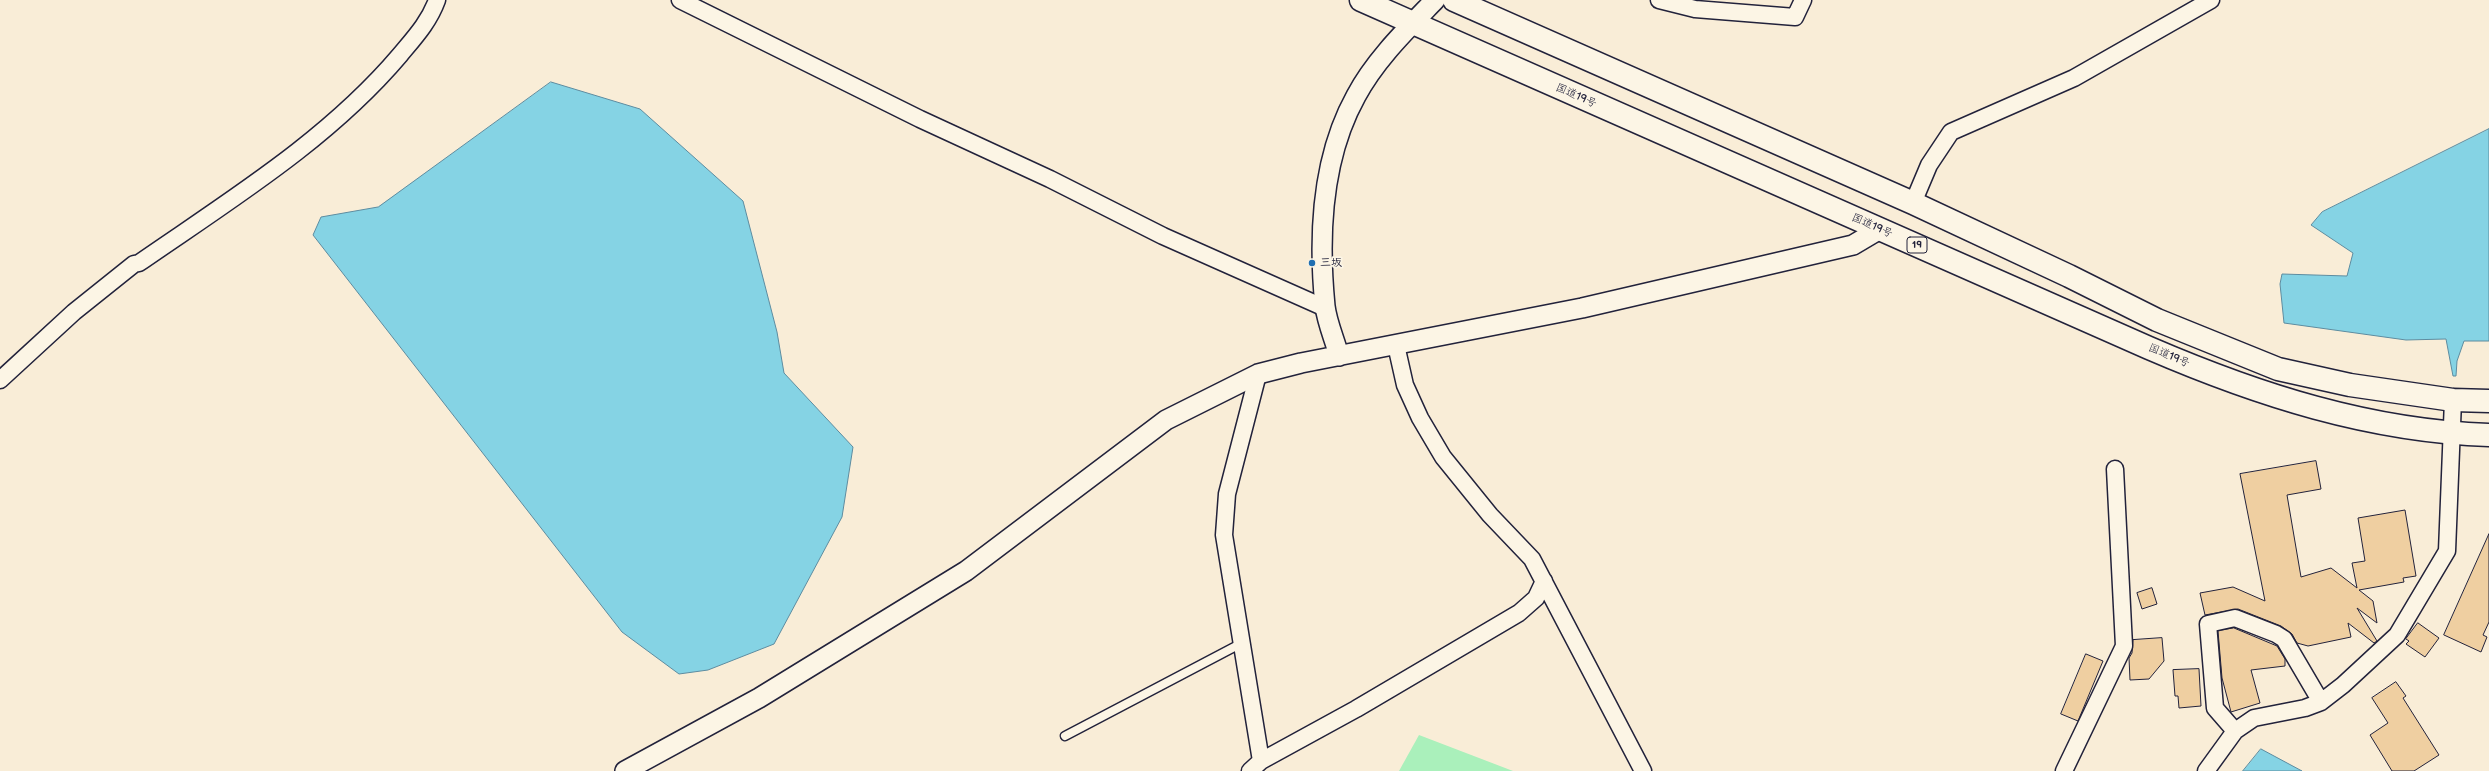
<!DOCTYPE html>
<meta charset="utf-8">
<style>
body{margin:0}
canvas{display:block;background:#f9edd7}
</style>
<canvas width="2489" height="771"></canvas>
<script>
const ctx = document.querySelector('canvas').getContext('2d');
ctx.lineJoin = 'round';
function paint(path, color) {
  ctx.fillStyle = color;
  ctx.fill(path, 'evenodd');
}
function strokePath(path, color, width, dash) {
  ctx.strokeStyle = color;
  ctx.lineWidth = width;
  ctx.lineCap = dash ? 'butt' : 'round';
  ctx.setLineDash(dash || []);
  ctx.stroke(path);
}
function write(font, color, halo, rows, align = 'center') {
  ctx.font = font + ' "Balsamiq Sans","Klee One",sans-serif';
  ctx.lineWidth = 3.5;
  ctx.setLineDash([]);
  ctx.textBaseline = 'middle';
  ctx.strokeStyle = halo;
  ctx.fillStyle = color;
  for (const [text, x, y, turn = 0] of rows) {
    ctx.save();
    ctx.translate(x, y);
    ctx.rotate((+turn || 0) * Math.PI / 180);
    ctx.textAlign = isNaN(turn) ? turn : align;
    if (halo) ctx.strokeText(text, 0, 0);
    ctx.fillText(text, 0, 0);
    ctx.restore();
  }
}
paint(new Path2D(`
 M1419,735L1513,771H1399Z`), '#aaf0bb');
const water = new Path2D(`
 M551,82L640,109L743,201L777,332L784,373L853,447L842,517L774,644L708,670L679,674L622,632L313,235L321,217L378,207Z
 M2489,129V341H2464L2457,361L2456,376H2453L2446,339L2406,340L2284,323L2280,284L2282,274L2347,276L2353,253L2311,225L2322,212Z
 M2261,749L2302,771H2243Z`);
paint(water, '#85d3e4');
strokePath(water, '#5d8ca0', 1);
const building = new Path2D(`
 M2316,461L2321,489L2287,495L2301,577L2331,568L2357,588L2352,563L2365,561L2358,518L2405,510L2416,576L2403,578L2404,582L2359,590L2373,601L2377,623L2357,608L2377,641L2374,643L2348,623L2351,637L2308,646L2297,643L2292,634L2281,626L2238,609L2205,615L2200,593L2233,587L2265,601L2240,474Z
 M2489,534V622L2483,635L2487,637L2481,652L2444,635Z
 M2152,588L2157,604L2142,609L2137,593Z
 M2418,623L2439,638L2425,657L2406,644L2409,641L2406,639Z
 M2234,628L2277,646L2285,659V666L2251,670L2260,703L2231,712L2222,678L2218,631Z
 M2162,638L2164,661L2149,679L2130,680L2129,658L2132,653L2133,640Z
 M2086,654L2103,661L2078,721L2061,714Z
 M2199,669L2201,706L2179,708L2178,696H2175L2173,670Z
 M2396,682L2406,696L2403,698L2439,755L2414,771H2392L2370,735L2388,723L2372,698Z`);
paint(building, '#efcfa1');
strokePath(building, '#22223b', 1);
const service = new Path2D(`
 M1065,736L1242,643`);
const minor = new Path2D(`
 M680,0L920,119L1050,179L1163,236L1325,308
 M1659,0L1695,9L1795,17L1803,0
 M1913,203L1929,165L1951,132L2074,78L2211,0
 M1396,345L1405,385L1420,418L1443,457L1490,515L1532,559L1643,771
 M1258,374L1227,494L1224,535L1261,761
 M0,380L74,312L134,264L139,263C230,200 328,140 400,55C415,37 429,22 437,0
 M2235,731L2215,708L2208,624L2235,618L2276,634L2284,639L2321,702
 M1250,771L1261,761L1356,709L1519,613L1536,598L1544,581
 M2064,771L2124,646L2115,469
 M2206,771L2235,731L2254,718L2305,708L2321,702L2343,685L2397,635L2447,551L2453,400`);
const tertiary = new Path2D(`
 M1339,356C1335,340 1327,323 1325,306C1318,235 1321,159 1356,96C1375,60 1407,29 1435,0
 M625,771L759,698L966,571L1166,420L1258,374L1301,363L1582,308L1853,245L1880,229`);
const trunk = new Path2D(`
 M1361,0L2149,348C2258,395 2370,431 2489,435
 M1454,0L1913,203L2069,276L2157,320L2278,369L2350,385L2453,400L2489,401`);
strokePath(service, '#22223b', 11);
strokePath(minor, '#22223b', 19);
strokePath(tertiary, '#22223b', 22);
strokePath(trunk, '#22223b', 25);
strokePath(service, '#fcf5e5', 8);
strokePath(minor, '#fcf5e5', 16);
strokePath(tertiary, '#fcf5e5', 19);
strokePath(trunk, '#fcf5e5', 22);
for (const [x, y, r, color] of [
 [1312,263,4,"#1f6fb2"]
]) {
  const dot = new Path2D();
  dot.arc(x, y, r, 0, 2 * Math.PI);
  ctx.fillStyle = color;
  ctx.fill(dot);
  strokePath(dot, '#fcf5e5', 1.5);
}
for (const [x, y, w] of [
 [1917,245,20]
]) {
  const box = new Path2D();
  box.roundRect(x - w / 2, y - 8, w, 16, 3);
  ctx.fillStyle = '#fcf5e5';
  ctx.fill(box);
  strokePath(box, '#22223b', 1);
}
write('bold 10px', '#22223b', null, [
 ["19",1917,245]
]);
write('11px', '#22223b', '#fcf5e5', [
 ["国道19号",1576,96,24],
 ["国道19号",1872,226,24],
 ["国道19号",2169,356,23]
]);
write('bold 11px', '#22223b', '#fcf5e5', [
 ["三坂",1320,263]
], 'left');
</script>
